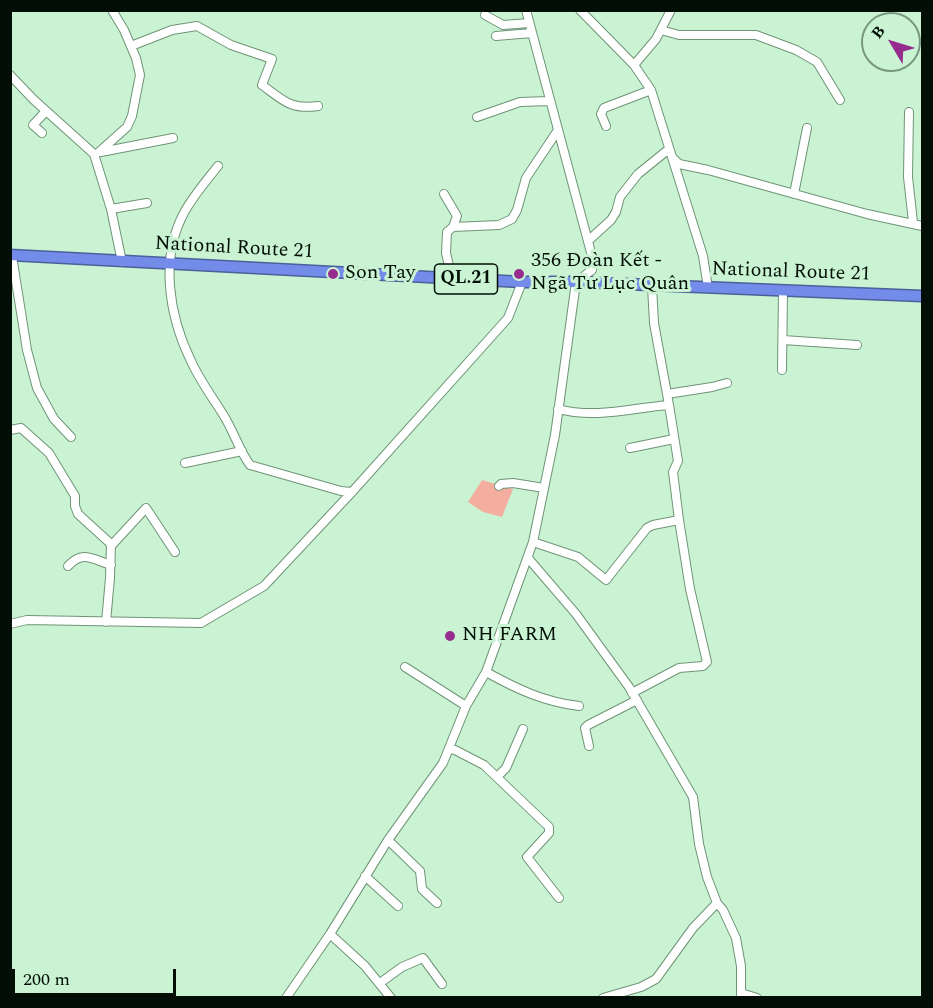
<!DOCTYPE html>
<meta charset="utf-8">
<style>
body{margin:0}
#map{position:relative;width:933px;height:1008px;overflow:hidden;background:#caf3d3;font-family:Spectral,serif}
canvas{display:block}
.frame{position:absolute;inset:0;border:12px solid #030f06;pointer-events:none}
.north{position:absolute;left:861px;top:12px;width:60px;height:60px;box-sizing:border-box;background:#caf3d3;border:2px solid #7a9881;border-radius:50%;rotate:308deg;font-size:16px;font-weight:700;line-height:24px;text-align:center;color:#030f06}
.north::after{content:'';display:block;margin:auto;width:21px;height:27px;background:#972c8f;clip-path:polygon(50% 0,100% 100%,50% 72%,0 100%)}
.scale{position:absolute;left:12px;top:969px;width:164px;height:27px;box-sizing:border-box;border:3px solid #030f06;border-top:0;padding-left:8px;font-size:18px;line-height:21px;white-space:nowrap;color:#030f06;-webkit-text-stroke:4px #caf3d3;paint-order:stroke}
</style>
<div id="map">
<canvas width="933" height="1008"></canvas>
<div class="frame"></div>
<div class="north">B</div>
<div class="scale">200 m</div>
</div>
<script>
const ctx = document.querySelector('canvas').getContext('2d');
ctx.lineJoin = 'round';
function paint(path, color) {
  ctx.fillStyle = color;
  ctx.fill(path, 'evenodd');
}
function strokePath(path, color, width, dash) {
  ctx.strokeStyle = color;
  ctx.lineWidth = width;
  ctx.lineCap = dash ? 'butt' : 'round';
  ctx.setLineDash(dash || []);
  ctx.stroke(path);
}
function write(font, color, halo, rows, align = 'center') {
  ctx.font = font + ' Spectral,serif';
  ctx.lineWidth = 6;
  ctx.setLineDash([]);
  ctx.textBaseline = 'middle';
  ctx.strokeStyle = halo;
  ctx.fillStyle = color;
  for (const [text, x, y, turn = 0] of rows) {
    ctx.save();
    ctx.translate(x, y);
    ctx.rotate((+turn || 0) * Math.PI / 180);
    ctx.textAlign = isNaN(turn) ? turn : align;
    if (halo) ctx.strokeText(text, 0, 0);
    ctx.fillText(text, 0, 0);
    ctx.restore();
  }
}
paint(new Path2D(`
 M482,480L513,489L502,517L483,512L468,502Z`), '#f3aea0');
const minor = new Path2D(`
 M580,10L634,65L651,90L703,256L708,288
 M485,15L503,25L529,23
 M661,30L679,35H756L796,50L817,62L840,100
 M496,36L532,33
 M131,46L172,30L197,26L231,45L272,59L262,85C283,100 290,110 318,106
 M634,65L656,39L671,10
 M10,75L34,100L94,154L111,209L122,262
 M909,112L908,177L913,222
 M477,117L520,102L549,101
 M606,126L601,114L604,108L651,90
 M42,133L33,125L46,111
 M99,152L127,127L132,116L140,75L136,58L124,30L112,10
 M101,152L173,138
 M672,157L679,164L708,170L867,214L922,226
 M218,166C206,181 194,195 185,211C159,257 169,316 191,361C200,381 213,398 224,416C234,432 239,450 250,465L341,491L352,492
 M444,194L457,216L453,227L447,232L446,253L452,278
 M794,194L807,128
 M111,209L147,203
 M453,227L499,225L512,219L517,210L526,178L558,130
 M588,241L611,220L616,212L620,197L638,174L669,149
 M12,256L27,350L37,388L54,419L71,437
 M652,286L654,323L667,394
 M783,340L857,345
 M782,370L783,291
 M558,409C596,419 631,408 669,405L667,394L712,387L727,383
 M10,430L21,428L49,453L75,496V506L78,514L111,544L110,578L106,622
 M630,448L674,439
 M185,463L242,451
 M499,486L501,484L513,483L544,488
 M533,542L578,557L606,580L647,528L653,525L679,520
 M111,546L146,508L175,552
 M528,558L576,614L629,687L693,797L699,844L707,877L717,903L723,910L736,938L741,966V998
 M68,566C83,550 92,559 111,565
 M10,624L27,620L201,623L264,586L352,492L508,318L522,282
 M405,667L466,706
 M486,672C517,689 544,702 579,706
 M632,693L679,668L703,666L707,662L690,589L679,520L673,472L678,461L669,405
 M589,746L585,728L588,725L637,700
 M449,749L455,750L484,765L549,827V833L527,857L559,898
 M497,777L506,768L523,729
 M388,840L420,871L422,889L437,903
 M365,876L398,906
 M330,934L365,966L391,998
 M380,983L402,967L423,958L442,984
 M741,993L757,998
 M286,998L330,934L388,840L443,763L466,706L486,672L533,542L555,435L576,282L592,270L593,260L526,10
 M603,998L641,987L656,979L693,928L717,903`);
const highway = new Path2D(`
 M10,255L522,282H576L922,296`);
strokePath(minor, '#6e9476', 10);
strokePath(highway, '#4c609a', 13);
strokePath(minor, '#fff', 8);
strokePath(highway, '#738be9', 10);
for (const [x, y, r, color] of [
 [333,274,6,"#972c8f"],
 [519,274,6,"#972c8f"],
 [450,636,6,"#972c8f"]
]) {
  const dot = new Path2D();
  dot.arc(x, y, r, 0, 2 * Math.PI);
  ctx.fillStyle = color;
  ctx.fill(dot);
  strokePath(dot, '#caf3d3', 2);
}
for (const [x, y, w] of [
 [466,279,63]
]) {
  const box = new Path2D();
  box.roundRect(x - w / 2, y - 15, w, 30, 4.5);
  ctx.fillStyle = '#caf3d3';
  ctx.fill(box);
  strokePath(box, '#030f06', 1.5);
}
write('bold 18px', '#030f06', null, [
 ["QL.21",466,279]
]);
write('20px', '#030f06', '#caf3d3', [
 ["National Route 21",234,249,3],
 ["National Route 21",791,273,2]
]);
write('20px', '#030f06', '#caf3d3', [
 ["356 Đoàn Kết -",531,262],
 ["Ngã Tư Lục Quân",531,285],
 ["Son Tay",345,274],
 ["NH FARM",462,636]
], 'left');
</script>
